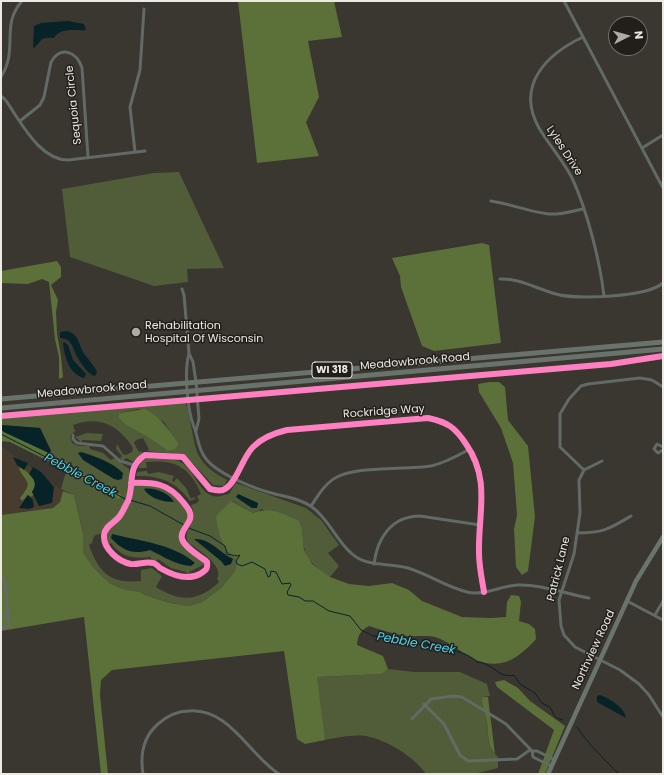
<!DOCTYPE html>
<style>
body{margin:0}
#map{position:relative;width:664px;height:775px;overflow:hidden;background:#3a3630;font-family:Poppins,sans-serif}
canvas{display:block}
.frame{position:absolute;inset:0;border:2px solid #ede9e3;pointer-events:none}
.north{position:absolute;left:608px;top:16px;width:40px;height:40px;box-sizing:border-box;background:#221f1a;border:1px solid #73706a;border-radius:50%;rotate:84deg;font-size:11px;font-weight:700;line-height:16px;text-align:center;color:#ede9e3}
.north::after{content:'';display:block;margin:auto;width:14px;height:18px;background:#aeaaa4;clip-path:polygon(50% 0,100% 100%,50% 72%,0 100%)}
</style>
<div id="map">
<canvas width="664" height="775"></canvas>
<div class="frame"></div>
<div class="north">N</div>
</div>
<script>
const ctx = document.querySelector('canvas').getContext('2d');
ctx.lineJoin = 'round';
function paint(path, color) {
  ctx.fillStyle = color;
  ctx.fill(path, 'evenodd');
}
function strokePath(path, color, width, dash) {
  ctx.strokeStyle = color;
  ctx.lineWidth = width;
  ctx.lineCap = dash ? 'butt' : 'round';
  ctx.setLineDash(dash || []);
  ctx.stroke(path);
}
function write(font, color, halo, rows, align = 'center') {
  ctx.font = font + ' Poppins,sans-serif';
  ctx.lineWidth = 3;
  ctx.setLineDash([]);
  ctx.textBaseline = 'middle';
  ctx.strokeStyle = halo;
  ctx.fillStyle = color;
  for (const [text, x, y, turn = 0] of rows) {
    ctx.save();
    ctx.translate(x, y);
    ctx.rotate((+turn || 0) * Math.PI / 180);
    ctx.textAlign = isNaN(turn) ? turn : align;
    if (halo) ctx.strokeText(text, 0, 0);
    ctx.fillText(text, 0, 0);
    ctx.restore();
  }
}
paint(new Path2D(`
 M1,446L63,491L60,502L53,508L1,515Z`), '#483c2e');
paint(new Path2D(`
 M179,172L224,268L187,269L188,282L154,286L70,257L62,189L154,173Z
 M177,398H182C190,403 192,444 199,456C206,468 216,474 227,480L224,486L213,485L185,455L147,451L149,449L143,438L136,440L134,443L139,452L142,451V453L133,462L127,458L122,461L120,458L122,456L116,449L117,444L123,454L126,455L132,452L133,448C119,425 99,415 73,425L75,431L70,436L72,443L78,446H89L90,449L103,453L111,460L114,458L129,469C131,485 127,504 116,516C111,522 105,525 102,533L94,536L92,543L89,545C99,573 110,584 141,581V570L152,568L162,576L156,587C180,602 198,602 219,582L217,579C225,566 198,550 189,543C180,530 200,523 191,505L197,503L199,500L197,496L201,494C190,467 175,459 146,462L147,468H138C143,459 147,456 156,457C167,458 177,458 185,465C198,477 203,503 224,495C225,495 229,494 230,493C231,491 233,486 236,483L306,508L321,520L339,545L328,553L339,566L330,577C307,561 304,558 302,530L262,509L253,513L232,501L237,559L235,571L221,588L202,602L189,606L170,603L145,595L140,592L123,589L111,584L102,576L93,567L83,552V532L74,495L61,489L66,472L74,477L76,476L121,498L101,483C93,483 74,466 66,462C60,458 55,458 49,453L51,451L40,428L1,425V413ZM139,409L164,422L179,445L165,449L149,438L126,425L119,413ZM238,494L258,504L256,508H252L240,500Z
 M87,433L103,434L101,441L82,440V443L75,437Z
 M147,471L148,474L159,472L174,476L172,481L174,482L177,478L186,488L191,499L194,497L195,499L190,501C177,482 159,475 136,476L137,472Z
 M141,484C162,487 169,488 182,505C186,509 189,513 188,519C185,528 178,532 181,543L204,562L205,566L203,565L189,572V575H187L186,572L171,568L158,559L156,561L151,559V557C134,559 122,558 111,543L109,544L107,537L108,531L123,515L132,497L134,486Z
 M388,669L414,672H460L487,684L490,696L482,697C481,706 484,710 486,718C491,735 483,744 498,757V768L474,774H426C414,757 390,742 370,737C356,733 337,738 323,740L317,677L382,674Z`), '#505d38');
paint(new Path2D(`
 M238,1H334L342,37L308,41L319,97L306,122L319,156L257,163Z
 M482,243L489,245L501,343L434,351L422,346L401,287L400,276L392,258Z
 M57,261L61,267V277L51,285L58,300L56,312L57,334L61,356L63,377L60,379L59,378V357L55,339L49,282L42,279L28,284L1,283V271Z
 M489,382H499L505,387L508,420L528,446L535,517L528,571L522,575L516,567L514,529L517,515L513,463L501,428L479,392L478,384Z
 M145,409C161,417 169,430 179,444L175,449L168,451L149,438L126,425L119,418V413Z
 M1,429L4,432L49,453L54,457L67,462L72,468L89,476L97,483L117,491L121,495V498L117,499L115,495L106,490H103L80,478L68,475L54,464L10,442L1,441Z
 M21,467L34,478L36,486L32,492L34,495L30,497L28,495L22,501L20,498C34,481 26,483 19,469Z
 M63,491L74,495L83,533V552L93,567L102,576L111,584L123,589L140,592L145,595L170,603L189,606L202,602L221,588L235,571L237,559C222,549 218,533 216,516L231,501L253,513C269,506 284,514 299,521L302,530L304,550L312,564L330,577L349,584L369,586L392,583L409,590L422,601L462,617L491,618L506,617L507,602L511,595L519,596L521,602L519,621L529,624L535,629L536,639C518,659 500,672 472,658C459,651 450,642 435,637C426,635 416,637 407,636C394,634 381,630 369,626C360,631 358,635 357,645L383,656L388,669L382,674L317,677L325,740L305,744L297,739L284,651L112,670L101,680L100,695L108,774H101L84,617L1,631V515L53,508L60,502Z
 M504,680L518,688L530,701L565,726L545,774H538L554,730L497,687L495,682Z
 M482,697H488L495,754C485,744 490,731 486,718C484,710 481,705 482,697Z`), '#5c7039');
paint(new Path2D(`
 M68,21L84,24L86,30C74,31 61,27 54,38C39,37 43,40 34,48L33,47L34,26L41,23Z
 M67,331C81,335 78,347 86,356C90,362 94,365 97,372L95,376C90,376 81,364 78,358C72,349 74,339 60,338V332Z
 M64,342L68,345L73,360L86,374L84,378C69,374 65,357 63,344Z
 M1,425L40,428L51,451L49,453L4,432L1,429Z
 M81,452C97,457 110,461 123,473L122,479L118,480L114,479L83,460L78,453Z
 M13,457L28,463L24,470L17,465Z
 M33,467L41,472L54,487L52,503L39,506L32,492C37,484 35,480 29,474Z
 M144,489C154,487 169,493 174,502C164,502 150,499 144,489Z
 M238,494L258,503L257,508H252L236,497Z
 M28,495L33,500L34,507L29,509L19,508Z
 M112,534C140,541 173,544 195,563L191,566C175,565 165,557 150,550C133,555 123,551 111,538Z
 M194,539C210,538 220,553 233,559L231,564L225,566L221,561Z
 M600,695C609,698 625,708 626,718L597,702V696Z`), '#072327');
strokePath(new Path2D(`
 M1,434L106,488L123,498L150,506L191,529L210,536L225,546L227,554L237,556L240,555L236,561L237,564L242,566L252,562L265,569L268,577L270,576L271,571L276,572L282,584L290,583L291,585L287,592L288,595L299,597L305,601H313L329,611L350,616L361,630L373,636L390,637L411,641L415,644C428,642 470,652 477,662C493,663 499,679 514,675L520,684L535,693L542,703L550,707C554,714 554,719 563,720
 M577,727C586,742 605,760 619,774`), '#072327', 1);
strokePath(new Path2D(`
 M564,1L663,188
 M583,37C547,54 515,85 539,128C549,145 563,160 572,178C587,210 600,261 604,296
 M1,77C19,49 0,26 22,1
 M1,96C7,100 10,107 14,113C26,131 43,160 68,160L145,151
 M20,121L40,105L44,97L51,62C61,45 77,52 82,68L88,157
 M642,148L663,135
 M135,152L130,107L140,70L144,9
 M491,201C511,204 530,212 549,214C561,215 572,211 583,209
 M500,279C519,278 537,289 556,294C577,300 647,297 663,283
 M182,289L184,295L189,353L193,362L196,382L199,419L196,431
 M189,353C184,372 187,409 194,427C198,437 198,447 204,456C214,473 255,489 275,494C287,497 301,499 312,507C329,519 335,539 351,553C367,568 388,562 408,568C428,574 446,587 467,592C484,596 500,586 517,585C541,584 566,594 589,598
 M73,435V439L77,443L103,446L120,461L134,465
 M663,447L657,444L654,449L658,453L663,450
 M602,461L584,470L579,480L580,513L574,554L559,600L561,626L564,635L575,647L620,670L639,684L649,695L663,717
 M584,470L560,447V414L569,399L581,386L588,384L640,378L652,380L663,387
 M131,483C154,482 168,483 183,502C187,507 192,512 190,519C188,526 180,531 182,539C185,548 200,556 207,562C208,569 206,570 200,574C187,581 172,575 160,568C158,566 155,563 153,563C146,561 138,565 131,564C119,562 103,549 104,535C105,526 114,523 119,517C123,512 125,506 128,501C135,482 126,468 145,455L183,457L210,489C214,490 219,491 223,490C236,485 242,458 253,447C262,438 274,433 287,430L428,418C447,422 455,427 466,444C491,480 478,513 479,553C479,566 482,580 484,592
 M311,506C318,496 325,483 337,477C357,466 406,470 431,466C445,463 457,456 470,449
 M577,533C603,533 609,529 631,516
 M374,564C377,539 391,516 420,516L480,525
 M1,577L5,581L9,626L1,628
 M627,601L663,620
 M655,615L663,601
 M1,617L9,616
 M424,704L444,724L460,755L468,761L517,759L530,750
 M412,719L431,699L453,696L462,697L506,724L532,751
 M551,766L533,757L532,751H537L553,759
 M143,774C140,755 143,737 158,724C167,716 178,711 189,711C230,708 249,755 279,774`), '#616a64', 3);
strokePath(new Path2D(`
 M548,774L636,581L663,537`), '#6a746d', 4.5);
strokePath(new Path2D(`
 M1,399L663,342
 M1,408L663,349`), '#69726b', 5);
strokePath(new Path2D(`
 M1,416L611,364L663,356
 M131,483C154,482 168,483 183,502C187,507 192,512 190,519C188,526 180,531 182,539C185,548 200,556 207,562C208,569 206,570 200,574C187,581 172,575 160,568C158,566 155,563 153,563C146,561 138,565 131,564C119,562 103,549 104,535C105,526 114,523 119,517C123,512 125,506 128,501C135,482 126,468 145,455L183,457L210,489C214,490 219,491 223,490C236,485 242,458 253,447C262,438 274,433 287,430L428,418C447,422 455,427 466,444C491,480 478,513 479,553C479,566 482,580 484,592`), '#ff80c0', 6);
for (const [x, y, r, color] of [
 [136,332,5,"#aeaaa4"]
]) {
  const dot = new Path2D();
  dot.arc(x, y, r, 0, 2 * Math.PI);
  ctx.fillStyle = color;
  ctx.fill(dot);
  strokePath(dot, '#221f1a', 1.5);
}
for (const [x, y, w] of [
 [332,370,40]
]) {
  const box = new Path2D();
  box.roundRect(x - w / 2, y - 8, w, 16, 3);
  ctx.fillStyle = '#221f1a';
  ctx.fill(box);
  strokePath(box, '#ede9e3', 1);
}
write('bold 10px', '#ede9e3', null, [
 ["WI 318",332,370]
]);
write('11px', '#ede9e3', '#221f1a', [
 ["Sequoia Circle",74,105,-96],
 ["Lyles Drive",564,151,57],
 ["Meadowbrook Road",415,362,-5],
 ["Meadowbrook Road",92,390,-5],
 ["Rockridge Way",384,412,-4],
 ["Patrick Lane",559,569,-76],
 ["Northview Road",594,650,-65]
]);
write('11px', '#ede9e3', '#221f1a', [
 ["Rehabilitation",145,326],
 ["Hospital Of Wisconsin",145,339]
], 'left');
write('italic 12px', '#47d7f0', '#221f1a', [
 ["Pebble Creek",80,476,28],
 ["Pebble Creek",416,644,10]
]);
</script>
